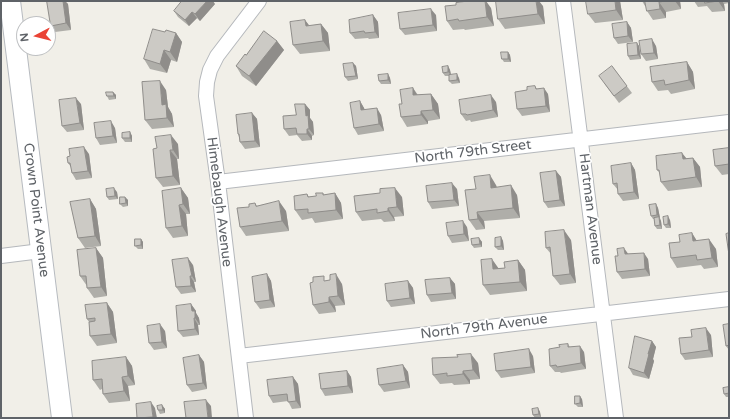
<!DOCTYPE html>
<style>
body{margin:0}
#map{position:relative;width:730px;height:419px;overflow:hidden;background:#f1efe8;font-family:"Varela Round",sans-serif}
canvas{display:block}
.frame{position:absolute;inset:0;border:2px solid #5f6368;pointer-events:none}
.north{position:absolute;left:16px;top:16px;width:40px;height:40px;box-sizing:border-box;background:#fff;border:1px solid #bfc1c3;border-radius:50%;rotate:263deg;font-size:11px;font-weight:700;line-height:16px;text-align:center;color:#5f6368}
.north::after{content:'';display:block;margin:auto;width:14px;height:18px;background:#ea4335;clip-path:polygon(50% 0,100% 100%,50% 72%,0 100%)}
</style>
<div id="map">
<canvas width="730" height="419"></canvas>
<div class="frame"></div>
<div class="north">N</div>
</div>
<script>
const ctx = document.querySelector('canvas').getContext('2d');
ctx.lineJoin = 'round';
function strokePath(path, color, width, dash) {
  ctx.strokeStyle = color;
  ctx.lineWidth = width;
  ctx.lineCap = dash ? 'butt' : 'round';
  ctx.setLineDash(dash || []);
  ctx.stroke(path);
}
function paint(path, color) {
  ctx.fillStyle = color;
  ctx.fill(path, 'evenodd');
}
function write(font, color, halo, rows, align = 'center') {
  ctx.font = font + ' "Varela Round",sans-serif';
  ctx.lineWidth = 3.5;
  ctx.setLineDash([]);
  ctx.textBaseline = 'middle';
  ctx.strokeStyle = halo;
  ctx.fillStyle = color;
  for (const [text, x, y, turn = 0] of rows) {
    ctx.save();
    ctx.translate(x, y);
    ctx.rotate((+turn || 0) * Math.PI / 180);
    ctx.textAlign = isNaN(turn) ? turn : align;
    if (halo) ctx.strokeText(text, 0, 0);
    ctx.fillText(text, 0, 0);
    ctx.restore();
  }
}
const street = new Path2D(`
 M563,1L616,418
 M218,182L729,122
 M1,256L41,251
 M239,356L729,299
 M246,418L218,182L206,96L207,82L210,70L217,56L259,1`);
const secondary = new Path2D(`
 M10,1L62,418`);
strokePath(street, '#b5b8bc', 16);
strokePath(secondary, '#b6babf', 22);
strokePath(street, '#fff', 14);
strokePath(secondary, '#fff', 20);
paint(new Path2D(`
 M47,1H65L68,4L71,30L55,32L51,26Z
 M620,1L623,20L595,23L588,14Z
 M642,1H680L681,9L666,12V18L653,20L647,11L646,6H645Z
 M694,1H729V3L724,4L725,11L712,12L707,6L698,7Z
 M215,4L200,21L197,18L189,26L178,17L174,11Z
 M543,6L545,24L505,29L498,19Z
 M491,8L494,26L465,30L464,29L453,30L447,21Z
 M373,15L378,22L379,38L369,39L368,38L355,39L350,33Z
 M436,15L437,31L405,35L400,29Z
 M305,20L309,26L321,24L328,33L330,51L300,54L293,45Z
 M627,22L631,28L633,42L618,44L614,38Z
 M165,32L176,33L182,42L177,62L171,60L167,73L150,69L144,59Z
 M277,41L284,50L256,86L242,76L236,66L246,55Z
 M637,43L639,46L641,59L630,60L628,56Z
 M656,46L658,59L646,61L641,54Z
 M508,52L510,55L511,62H504L502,59Z
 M687,62L693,72L695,89L671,94L668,90L658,91L652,82Z
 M353,63L356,66L358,79L348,81L345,77Z
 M448,66L450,70L451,75L459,78L460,83L452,84L449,81V76H445L443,73Z
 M612,66L632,93L619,103L604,83Z
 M388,74L390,78L391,84H381L379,81Z
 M535,86L537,89L548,94L550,112L522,116L517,109L527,90Z
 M413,88L418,95L431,94L438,104L440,119L428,121V124L407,127L401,117L402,104Z
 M166,90L168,107L172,114L174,127L152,129L145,120Z
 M113,92L116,95V99L109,100L107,96Z
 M360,101L364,108L365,110L381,115L384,131L358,135L354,128Z
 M496,102L498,117L471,122L470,120L466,121L461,114Z
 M81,104L84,130L67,132L62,126Z
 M305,104L310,110V118L313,122L314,135L312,136V140L302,141L297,135L289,136L284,129Z
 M252,113L257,119L260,147L245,149L240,142L239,137L238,134Z
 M115,128L117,143L100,145L96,138Z
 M130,132L132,136V142H125L122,138Z
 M178,144L179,159H177L180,185L163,187L156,178L157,148Z
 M729,148V174L722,175L715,166Z
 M682,153L687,159L693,158L700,167L702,187L668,191L661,182L660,173L657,170Z
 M89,154L92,178L76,180L72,173L71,167L68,163Z
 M631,163L635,170L639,199L623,201L618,194V190L613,184Z
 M556,171L561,177L565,206L548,208L544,202Z
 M496,185L497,187L517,195L520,218L484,221L485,229L476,230L469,220L476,189Z
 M181,188L188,198L190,214H186L188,236L173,238L166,228Z
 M457,189L459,206L432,209L428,202Z
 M117,192L118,199L109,200L107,197Z
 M323,193L324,195L335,193L341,203L343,219L315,223L312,218L302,220L295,210L307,194L309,197L316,196Z
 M125,197L128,200V206L123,207L120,204Z
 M402,197L404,216L394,217L395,221L384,222L381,219L362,221L356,212Z
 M90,199L96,209L101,246L85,248L78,238Z
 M255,203L257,206L286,211L289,231L246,236L240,227L249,207Z
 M656,204L658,208L660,218L661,221L662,229H657L655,226L654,219H653L651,216Z
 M670,220L671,228H666L664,225Z
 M467,227L469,241L452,243L448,236Z
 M692,233L697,241L716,249L718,267L704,269L701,265L677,268L671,258L680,242Z
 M501,237L503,241L504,250H498L495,247Z
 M479,238L482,242V247L474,248L472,245Z
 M141,239L143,242V249H138L135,246Z
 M571,240L576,283L560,285L553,276L551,254L546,248Z
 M96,248L103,258L107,296L94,298L87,288V286L80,276Z
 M628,254L648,259L650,276L622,279L617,272Z
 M518,260L525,270L527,291L490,295L483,285L499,268H505Z
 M193,265L196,282H194L196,292L181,294L176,287Z
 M267,274L271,281L275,307L260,309L255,302Z
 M450,278L455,284L456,299L431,302L427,295Z
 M327,281L342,284L345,305L335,306L336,312L319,314L313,305Z
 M408,281L413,288L415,304L391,307L387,301Z
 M107,303L113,312L117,343L97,346L90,336L89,322L87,319Z
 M191,304L196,311V313L199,318L200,325H198L199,335L183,337L178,331Z
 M729,324V350L726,346Z
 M165,331L167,348L154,350L149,343Z
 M711,335L713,357L685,360L681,354Z
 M652,341L656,347L653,359L654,361L649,379L633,375L629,368Z
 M568,344L570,347L584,352L586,369L561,373L560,372H555L550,366L560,347Z
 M199,355L204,362L207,389L192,392L187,385Z
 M533,356L535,373L501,378L496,371Z
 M126,357L132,366L135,385L128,386L130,401L109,403L103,394L102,389L100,390L93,380Z
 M478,363L480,379L470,380V384L454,385L452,383L440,384L433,375Z
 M403,365L408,372L410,388L384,392L379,385Z
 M347,371L351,377L353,393L325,396L321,389Z
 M293,377L298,384L301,408L292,409L288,401L273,403L269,396Z
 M729,388V397H726L724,394Z
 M582,399L583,407H578L575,404Z
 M162,405L165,409V413L160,414L158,410Z
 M538,408L540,412L541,418H535L533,415Z`), '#afaea9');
paint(new Path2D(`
 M63,1H65L68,4L71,30L66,23Z
 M207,1H213L215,4L200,21L195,14Z
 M485,1H486L491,8L494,26L487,17Z
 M536,1H539L543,6L545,24L538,14Z
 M615,1H620L623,20L616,10Z
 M675,1H680L681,9Z
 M718,1H722L724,4L725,11Z
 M659,2L666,12V18L660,9Z
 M431,9L436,15L437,31L433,25Z
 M192,12L197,18L189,26L185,20Z
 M373,15L378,22L379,38L375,32Z
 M305,20L312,29L306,26Z
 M627,22L631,28L633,42L628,36Z
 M321,24L328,33L330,51L323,41Z
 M176,33L182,42L177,62L170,52Z
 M652,39L656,46L658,59L654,53Z
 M277,41L284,50L256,86L249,76Z
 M637,43L639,46L641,59L638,55Z
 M164,50L171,60L167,73L160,64Z
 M508,52L510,55L511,62L508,59Z
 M687,62L693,72L695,89L689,80Z
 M353,63L356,66L358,79L356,76Z
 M448,66L450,70L451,75L448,72Z
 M388,74L390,78L391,84L388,80Z
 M457,74L459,78L460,83L457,80Z
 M160,81L166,90L168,107L172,114L174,127L167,118L162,105Z
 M413,88L419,98L413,95Z
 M544,88L548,94L550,112L546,106Z
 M113,92L116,95V99L114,96Z
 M431,94L438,104L440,119L433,110Z
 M491,95L496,102L498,117L493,110Z
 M76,98L81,104L84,130L80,123Z
 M360,101L364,108L366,117L361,110Z
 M305,104L310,110V118L313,122L314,135L309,129L306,116Z
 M377,108L381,115L384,131L379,124Z
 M421,111L428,121V124L421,115Z
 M252,113L257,119L260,147L255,141Z
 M111,121L115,128L117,143L113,136Z
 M307,129L312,136V140L307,134Z
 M130,132L132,136V142L130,138Z
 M171,135L178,144L179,159L173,150Z
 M84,147L89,154L92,178L88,171Z
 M170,150L177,159L180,185L173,176Z
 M682,153L689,162L683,159Z
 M693,158L700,167L702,187L696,177Z
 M631,163L635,170L639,199L634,192Z
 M556,171L561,177L565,206L560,200Z
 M490,175L496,185L498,197L491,188Z
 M452,183L457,189L459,206L454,200Z
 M511,185L517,195L520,218L513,208Z
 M114,188L117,192L118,199L115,196Z
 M181,188L188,198L190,214L183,204Z
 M395,188L402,197L404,216L397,207Z
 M335,193L341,203L343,219L336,210Z
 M125,197L128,200V206L126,203Z
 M90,199L96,209L101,246L95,236Z
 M279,201L286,211L289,231L282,221Z
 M656,204L658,208L660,218L657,215Z
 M179,205L186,214L188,236L182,226Z
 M388,208L394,217L395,221L388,211Z
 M477,212L484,221L485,229L478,219Z
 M668,216L670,220L671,228L668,224Z
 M659,217L661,221L662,229L660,225Z
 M463,221L467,227L469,241L464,234Z
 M564,230L571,240L576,283L570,274Z
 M692,233L698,243L693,241Z
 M501,237L503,241L504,250L501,246Z
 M479,238L482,242V247L480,244Z
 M141,239L143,242V249L141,245Z
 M709,239L716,249L718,267L712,258Z
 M96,248L103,258L107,296L101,287Z
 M624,248L629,255L625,254Z
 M644,253L648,259L650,276L645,269Z
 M188,258L193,265L196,282L192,276Z
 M492,259L499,269H493Z
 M518,260L525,270L527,291L520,282Z
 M267,274L271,281L275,307L270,300Z
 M336,274L342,284L345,305L338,296Z
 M190,276L194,282L196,292L191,286Z
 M450,278L455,284L456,299L452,293Z
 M408,281L413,288L415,304L410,298Z
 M329,297L335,306L336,312L329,302Z
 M107,303L113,312L117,343L111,334Z
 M191,304L196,311V313L199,318L200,325L195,318L192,311Z
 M194,318L198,325L199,335L195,329Z
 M160,324L165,331L167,348L162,342Z
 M706,328L711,335L713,357L709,350Z
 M652,341L656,347L653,359L654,361L649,379L644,373L648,354Z
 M580,346L584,352L586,369L581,363Z
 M529,349L533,356L535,373L531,367Z
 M471,354L478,363L480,379L473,370Z
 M199,355L204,362L207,389L203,383Z
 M126,357L132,366L135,385L128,376Z
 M403,365L408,372L410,388L406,381Z
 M347,371L351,377L353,393L348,386Z
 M463,371L470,380V384L463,374Z
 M122,377L128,386L130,401L124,391Z
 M293,377L298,384L301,408L296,401Z
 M580,396L582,399L583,407L580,403Z
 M206,400L211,406L212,418H208Z
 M151,402L155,408L157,418H153V417Z
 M162,405L165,409V413L163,410Z
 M538,408L540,412L541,418L539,414Z`), '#8f8d8a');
const building = new Path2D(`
 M47,1H63L66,23L51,26Z
 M182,1H207L195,14L192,12L185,20L174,11Z
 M468,1H485L487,17L459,21L458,19L447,21L445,6L456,5V3Z
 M496,1H536L538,14L498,19Z
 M586,1H615L616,10L588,14Z
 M645,1H666L659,2L660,9L647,11Z
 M705,1H718L705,3Z
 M431,9L433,25L400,29L398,13Z
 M373,15L375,32L365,33L364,31L350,33L349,20Z
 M305,20L306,26L321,24L323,41L293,45L290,22Z
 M627,22L628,36L614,38L612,24Z
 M153,29L165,32L166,30L176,33L170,52L164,50L160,64L144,59Z
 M264,31L277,41L249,76L236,66L245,54L246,55Z
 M652,39L654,53L641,54L639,41Z
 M637,43L638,55L628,56L627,44Z
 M501,52H508V59H502Z
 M687,62L689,80L665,85L664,80L652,82L650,67Z
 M353,63L356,76L345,77L343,64Z
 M448,66V72L443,73L442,67Z
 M612,66L627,86L614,96L599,76Z
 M388,74V80L379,81L378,75Z
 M457,74V80L449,81V75Z
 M160,81L162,105L166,104L167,118L145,120L142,82Z
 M535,86L536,89L544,88L546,106L517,109L515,92L527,90V87Z
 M413,88V95L431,94L433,110L421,111V115L401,117L399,104H402L400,90Z
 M106,92H113L114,96H107Z
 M491,95L493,110L467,115L466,114H461L459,100Z
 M76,98L80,123L62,126L59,100Z
 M360,101L361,110L377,108L379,124L354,128L350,103Z
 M295,104H305L306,116L308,115L309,129H307V134H297L296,128L284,129L283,116L296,115Z
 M252,113L255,141L240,142L239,134H238L236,115Z
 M111,121L113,136L96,138L94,123Z
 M130,132V138H122V133Z
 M171,135L173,150H170L173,176L156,178L153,149L157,148L155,137Z
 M84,147L88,171L72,173L70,163H68L67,157L70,156L69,149Z
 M729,148V164L715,166L713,150Z
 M682,153L683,159L693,158L696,177L661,182L659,170H657L656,156Z
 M631,163L634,192L618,194L617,183L613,184L611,166Z
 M556,171L560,200L544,202L540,173Z
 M490,175L491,188L511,185L513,208L477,212L478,219L469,220L465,190L476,189L474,177Z
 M452,183L454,200L428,202L426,186Z
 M114,188L115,196L107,197L106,189Z
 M181,188L183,204L179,205L182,226L166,228L162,191Z
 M395,188L397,207L388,208V211L377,213V209L356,212L354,196L380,193V189Z
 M316,193H323V195L335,193L336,210L308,213V209L295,210L294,196L307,194L308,197L316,196Z
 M120,197H125L126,203L120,204Z
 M90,199L95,236L78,238L70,202Z
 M279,201L282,221L240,227L237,208L249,207V204L255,203L256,206Z
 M656,204L657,215L651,216L649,205Z
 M668,216V224L664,225L663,217Z
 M659,217L660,225L655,226L654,218Z
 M463,221L464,234L448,236L446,223Z
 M564,230L570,274L553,276L550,247L546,248L545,232Z
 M692,233L693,241L709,239L712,258L697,260L696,255L671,258L669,243L680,242L679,235Z
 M729,233V255L726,234Z
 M501,237V246L495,247V238Z
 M479,238L480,244L472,245L471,239Z
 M135,239H141V245L135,246Z
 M96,248L101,287L87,288L86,276H80L77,250Z
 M624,248L625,254L644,253L645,269L617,272L615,256H618L617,249Z
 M188,258L192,276H190L191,286L176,287L172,260Z
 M492,259L493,269L505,268L504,262L518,260L520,282L483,285L481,260Z
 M267,274L270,300L255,302L252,277Z
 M336,274L338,296L329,297V302L313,305L310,283L313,282V277L324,276V281L330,280V275Z
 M450,278L452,293L427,295L425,280Z
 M408,281L410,298L387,301L385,284Z
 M107,303L111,334L90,336L89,322L95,321V318L87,319L85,305Z
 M191,304L192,311H195V318H194L195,329L178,331L176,306Z
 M160,324L162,342L149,343L147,326Z
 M729,324V345L726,346L723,325Z
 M706,328L709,350L681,354L679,338L692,337L691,330Z
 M635,336L652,341L648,354H649L644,373L629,368Z
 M568,344V347L580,346L581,363L557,367L556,365L550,366L549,349L560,347L559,345Z
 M529,349L531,367L496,371L494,354Z
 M471,354L473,370L463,371V374L447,376V373L433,375L432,358L458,357L457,355Z
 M199,355L203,383L187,385L183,358Z
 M126,357L128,376L122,377L124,391L103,394L102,379L93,380L92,361Z
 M403,365L406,381L379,385L377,369Z
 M347,371L348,386L321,389L319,374Z
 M293,377L296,401L288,402L287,394L269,396L267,380Z
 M729,387V393L724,394L723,388Z
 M575,396H580V403L575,404Z
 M206,400L208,418H186L184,402Z
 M151,402L153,417L137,418L136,404Z
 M162,405L163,410H158L157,406Z
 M538,408L539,414L533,415L532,409Z`);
paint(building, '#cccac5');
strokePath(building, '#8f8d8a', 1);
write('14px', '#5f6368', '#fff', [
 ["North 79th Street",473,152,-7],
 ["Himebaugh Avenue",219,202,83],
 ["Hartman Avenue",590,209,83],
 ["Crown Point Avenue",36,210,83],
 ["North 79th Avenue",484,327,-7]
]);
</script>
